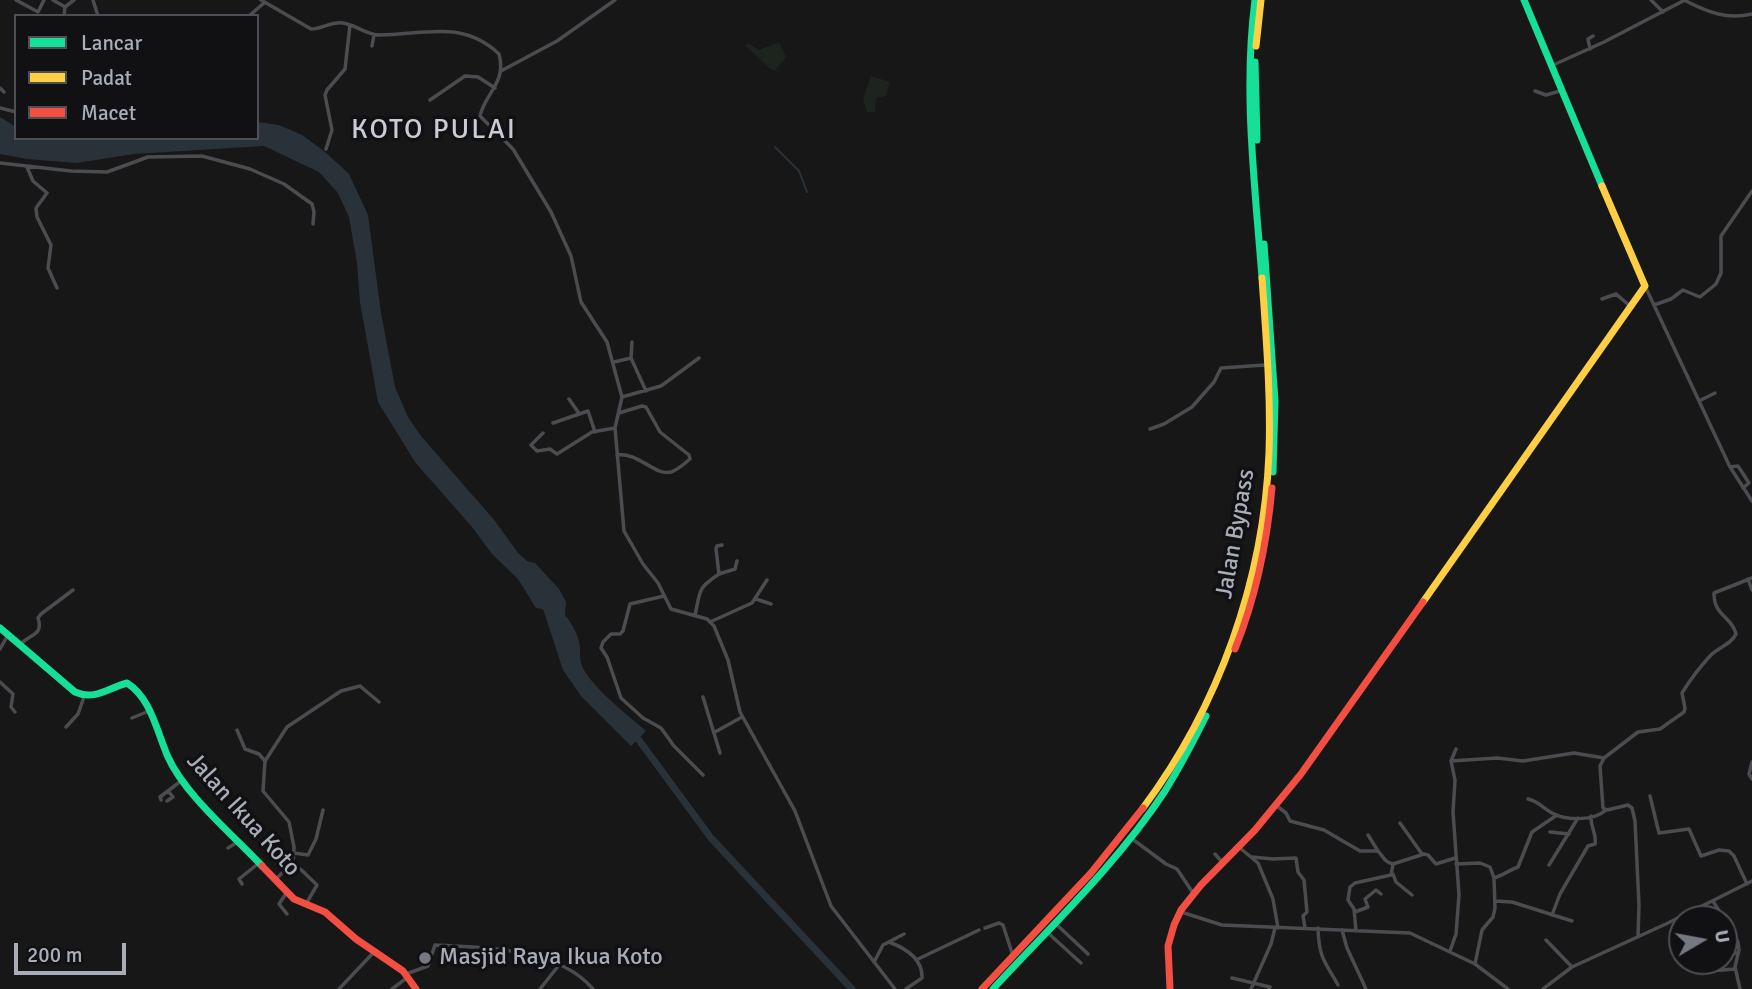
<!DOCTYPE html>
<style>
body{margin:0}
#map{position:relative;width:1752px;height:989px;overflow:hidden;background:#171717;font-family:Signika,sans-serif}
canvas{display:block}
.legend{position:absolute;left:14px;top:14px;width:245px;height:126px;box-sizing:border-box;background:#111113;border:2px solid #4d4f55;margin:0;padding:9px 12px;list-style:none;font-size:21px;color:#a8adb8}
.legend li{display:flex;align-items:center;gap:14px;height:35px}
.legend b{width:35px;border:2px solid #4d4f55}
.north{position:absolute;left:1668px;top:905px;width:70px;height:70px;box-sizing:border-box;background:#111113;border:2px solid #4d4f55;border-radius:50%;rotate:80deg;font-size:19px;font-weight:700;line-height:28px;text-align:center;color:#a8adb8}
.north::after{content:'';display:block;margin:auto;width:24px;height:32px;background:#757880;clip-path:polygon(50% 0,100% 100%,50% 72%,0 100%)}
.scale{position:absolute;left:14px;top:943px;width:112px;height:32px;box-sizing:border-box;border:4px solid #a8adb8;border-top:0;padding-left:9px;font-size:21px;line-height:24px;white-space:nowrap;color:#a8adb8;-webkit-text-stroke:5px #111113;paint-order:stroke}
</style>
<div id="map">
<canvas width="1752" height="989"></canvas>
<ul class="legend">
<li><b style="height:9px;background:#16e098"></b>Lancar</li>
<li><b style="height:9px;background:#ffcf43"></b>Padat</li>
<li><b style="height:9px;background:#f24e42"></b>Macet</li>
</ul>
<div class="north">U</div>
<div class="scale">200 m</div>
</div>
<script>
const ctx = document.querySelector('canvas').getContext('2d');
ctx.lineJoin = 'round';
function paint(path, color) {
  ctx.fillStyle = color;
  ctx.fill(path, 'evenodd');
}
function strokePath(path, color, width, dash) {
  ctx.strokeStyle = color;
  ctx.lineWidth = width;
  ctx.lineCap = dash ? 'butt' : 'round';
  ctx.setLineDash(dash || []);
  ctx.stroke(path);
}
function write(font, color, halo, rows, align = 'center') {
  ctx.font = font + ' Signika,sans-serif';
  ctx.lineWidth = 7;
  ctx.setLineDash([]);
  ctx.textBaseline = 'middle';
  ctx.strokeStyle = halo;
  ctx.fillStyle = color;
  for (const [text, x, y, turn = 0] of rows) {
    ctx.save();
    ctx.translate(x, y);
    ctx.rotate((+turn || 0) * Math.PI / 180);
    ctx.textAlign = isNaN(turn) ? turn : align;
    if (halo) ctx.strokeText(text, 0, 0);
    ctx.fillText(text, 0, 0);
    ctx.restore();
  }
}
paint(new Path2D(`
 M779,42L786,57L774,71C762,64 756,53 745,46L748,43L759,50Z
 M871,76L890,82L886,96L876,98L875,112H867L863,99Z`), '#1d241e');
paint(new Path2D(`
 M0,117L16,127V138H257V122L279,125L302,135L324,151L349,174L368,215L381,313L395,387L408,417L421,436L495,521L518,553L527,561L535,563L559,589L566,602L565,615C572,624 580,637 580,649C580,657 580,663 584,670C597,692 627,714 646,731L631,746L581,696L563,670L543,609L536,608L518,579L492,554L472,527L415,462L378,402L360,302L357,263L349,217L338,193L319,172L264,146L134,154L76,163L27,159L0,154Z`), '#2a3239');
strokePath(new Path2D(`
 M775,147L799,171L807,192`), '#2a3239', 2);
strokePath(new Path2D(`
 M633,732L711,838L852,989`), '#2a3239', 7);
strokePath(new Path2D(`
 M16,0L38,12L44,0
 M53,0L65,7
 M93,0L98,16
 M261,0L311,29C322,29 332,21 343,23C356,25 367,35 379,35C424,35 462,19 499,54C507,83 485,93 480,116L513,149L551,212L571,256L581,302L607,342L622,397L615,428L624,531L643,564L658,583L671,609L707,619L714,626L728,660L740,712L795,811L831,906L895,989
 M1651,0L1663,12
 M1684,0C1707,12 1727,20 1752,14
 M64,16L65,7L74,0
 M249,16L264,3
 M372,46L374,35
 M1590,49L1588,39L1593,36
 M1551,66L1604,42L1685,0
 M501,71L557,41L615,0
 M0,88L4,92
 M1535,91L1546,95L1560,91
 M430,100L465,76L478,77L495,88
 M0,108L16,112
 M326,149L332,130L325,95L327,90L345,69L350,25
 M0,163L71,171L107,172L148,157L202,156L250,169L284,184L312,204L314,212L313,224
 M27,167L33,181L47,193L36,208L37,217L51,245L48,268L57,288
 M1645,286L1730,467L1752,501
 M1602,299L1616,294L1630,306
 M1654,305L1671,299L1683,290L1700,297L1716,284L1721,273V236L1752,191
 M631,358L632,342
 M614,362L631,358L646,391
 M622,397L661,386L699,358
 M569,399L578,412
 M1699,401L1715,393
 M553,423L588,411L595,432
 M1150,429L1164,424L1192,407L1214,382L1221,368L1265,365
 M543,433L531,445L537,451L550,449L557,454L592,432L615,428
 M617,455C639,452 654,476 671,472C678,470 685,463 690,459L689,455L660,432L646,407L642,406L619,413
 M1730,467L1738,466L1749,483L1743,488
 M719,574L735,569L737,561
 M1748,579L1752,590
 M664,596L630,604L623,631L620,634H611L603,642L601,648L607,657L621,698L643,718L661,728L674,746L703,775
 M756,599L771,604
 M695,615C701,589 697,589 719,574L716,549L717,546L722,545
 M710,622L752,603L767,580
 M20,645C29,634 44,636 38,618L41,614L73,590
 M0,649L8,635
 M0,682L13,694L11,707L15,712
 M703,697L720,753
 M132,718L149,711
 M66,727L78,714L84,697
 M237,730L245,749L259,754L265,761
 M715,732L742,717
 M1451,761L1497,758L1523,761L1574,753L1604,758
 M1752,762L1749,774L1752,779
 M1650,796L1659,833L1689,829L1701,856L1719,850L1729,851L1734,856L1747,884
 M1528,799C1538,801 1543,808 1552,813C1566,821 1594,821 1606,810
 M161,800L160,797L181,781
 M167,801L173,797L168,791
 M1277,806L1286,813L1290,821L1324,830L1360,851H1378C1384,857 1383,861 1393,864L1424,854L1428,855L1436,864L1455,858
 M1400,823L1422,854
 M1550,832L1569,834
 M1368,835L1378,851
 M1131,838L1166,864L1177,869L1193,893
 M228,848L239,841
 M1240,848L1258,863L1273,899L1278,928
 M294,853L308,855L316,839L323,810
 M1215,854L1223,863
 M1252,857L1273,859L1296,858L1298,872L1304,880L1307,912L1303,916L1305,928
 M293,862L317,885L306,904
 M1456,864L1480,863L1490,867L1494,878L1495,908L1493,917L1482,930L1475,964
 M1549,865L1578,818
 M1393,874L1396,882L1412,895
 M1494,878C1504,875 1509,870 1518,867L1532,832L1557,815
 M275,880L293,862L294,847L289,822L263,791L265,761L287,727L341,691L360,686L379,702
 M242,884L239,879L259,863
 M287,892L279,904L287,914
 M1495,901L1512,902L1572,921
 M1713,901L1724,919
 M1181,912L1222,925L1410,933L1475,964L1508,989
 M1355,912L1368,907L1365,899L1376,890L1381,894
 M1552,915L1560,894L1588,846L1595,844C1597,833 1590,827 1591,816
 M1724,919L1738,942L1739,950L1735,967L1740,989
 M1056,924L1088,954
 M985,928L999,923L1003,925L1013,956
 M1318,928C1319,958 1324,960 1338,985
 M1342,930L1347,948L1366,989
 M1356,931L1354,909L1348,900L1350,887L1355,883L1391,875L1393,864
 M1048,933L1081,963
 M1638,937L1639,905L1635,821L1632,808L1628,805L1607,810L1603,808L1600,766L1604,758L1638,732L1660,729L1684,712L1685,708L1682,693C1690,680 1700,667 1710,656C1718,647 1731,645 1736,634C1731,615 1714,617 1714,593L1752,578
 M1546,940L1572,967
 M889,942C905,948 923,959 922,978L906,989
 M1450,951L1456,934L1459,895L1453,812L1455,780L1451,761L1456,749
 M1724,953H1738
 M916,960L979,930
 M1703,961V967L1709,971L1735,969
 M874,962L883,945L904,934
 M406,974L428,966L435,945C486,948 557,947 593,989
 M1232,978L1270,987L1269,989
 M339,989L374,952
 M392,989L408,977
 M540,989L559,965
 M1251,989L1271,944L1275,928
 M1543,989L1572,967L1668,923L1752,881`), '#4b4c50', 3.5);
strokePath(new Path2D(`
 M1255,0C1243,92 1255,185 1262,278
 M1524,0L1602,186
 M1255,62L1257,140
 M1264,244L1275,401L1273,472
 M0,628L75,692C95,701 108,688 127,683C151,698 157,732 168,757C185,795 233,835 262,866
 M993,989C1052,925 1117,864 1165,791C1180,767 1193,742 1206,716`), '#16e098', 7);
strokePath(new Path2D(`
 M1256,46L1261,0
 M1423,602L1645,286L1602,186
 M1143,808C1219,706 1264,580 1269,453C1271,394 1266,336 1262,278`), '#ffcf43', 7);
strokePath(new Path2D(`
 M1235,649C1256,597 1267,544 1272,488
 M262,866L294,899L325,912L356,939L403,971L416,989
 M982,989L1091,873L1143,808
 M1170,989L1168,946L1174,925L1181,910L1201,885L1255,830L1301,774L1423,602`), '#f24e42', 7);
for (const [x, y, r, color] of [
 [425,958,7,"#757880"]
]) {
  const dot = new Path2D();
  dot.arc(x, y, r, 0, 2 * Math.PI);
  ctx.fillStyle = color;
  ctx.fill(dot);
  strokePath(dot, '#111113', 2.5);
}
write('24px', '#a8adb8', '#111113', [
 ["Jalan Bypass",1236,534,-80],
 ["Jalan Ikua Koto",243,815,48]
]);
write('24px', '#a8adb8', '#111113', [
 ["Masjid Raya Ikua Koto",439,958]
], 'left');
ctx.letterSpacing = '2px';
write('28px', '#c9ccd4', '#111113', [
 ["KOTO PULAI",434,131]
]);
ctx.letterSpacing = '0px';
</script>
